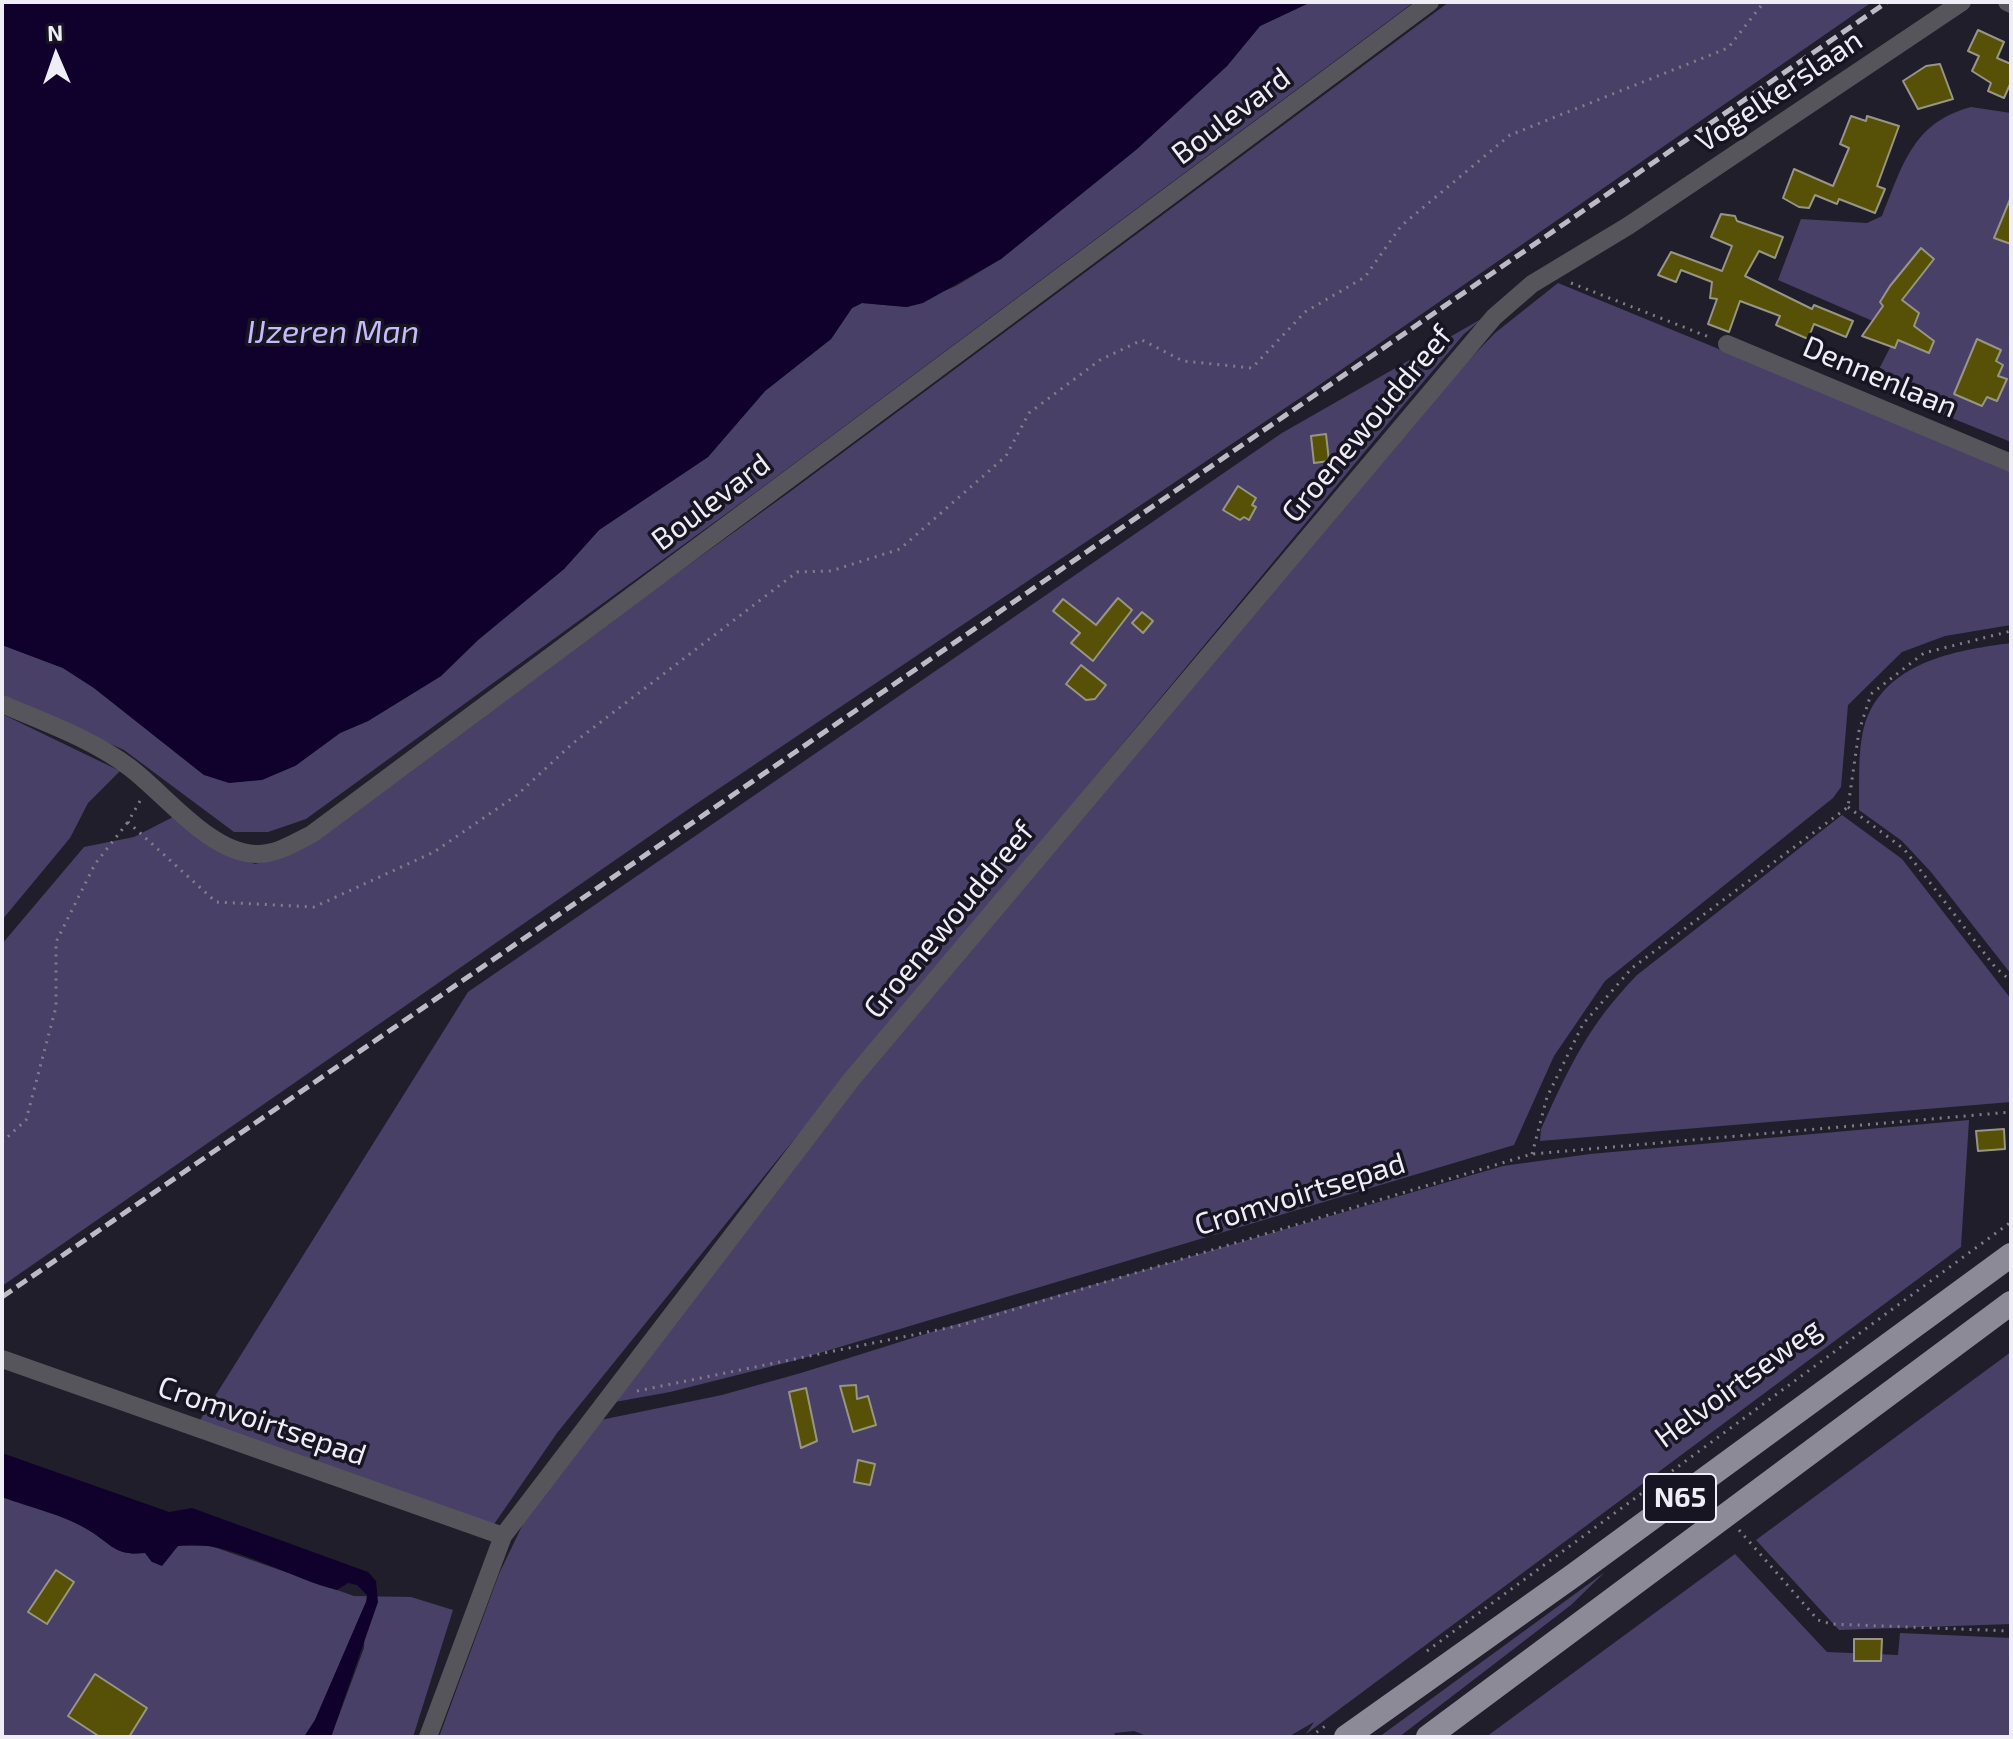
<!DOCTYPE html>
<style>
body{margin:0}
#map{position:relative;width:2013px;height:1739px;overflow:hidden;background:#201e2b;font-family:"Exo 2",sans-serif}
canvas{display:block}
.frame{position:absolute;inset:0;border:4px solid #efedf6;pointer-events:none}
.north{position:absolute;left:16px;top:16px;width:80px;height:80px;-webkit-text-stroke:6px #171521;paint-order:stroke;rotate:358deg;font-size:22px;font-weight:700;line-height:32px;text-align:center;color:#efedf6}
.north::after{content:'';display:block;margin:auto;width:28px;height:36px;background:#efedf6;clip-path:polygon(50% 0,100% 100%,50% 72%,0 100%)}
</style>
<div id="map">
<canvas width="2013" height="1739"></canvas>
<div class="frame"></div>
<div class="north">N</div>
</div>
<script>
const ctx = document.querySelector('canvas').getContext('2d');
ctx.lineJoin = 'round';
function paint(path, color) {
  ctx.fillStyle = color;
  ctx.fill(path, 'evenodd');
}
function strokePath(path, color, width, dash) {
  ctx.strokeStyle = color;
  ctx.lineWidth = width;
  ctx.lineCap = dash ? 'butt' : 'round';
  ctx.setLineDash(dash || []);
  ctx.stroke(path);
}
function write(font, color, halo, rows, align = 'center') {
  ctx.font = font + ' "Exo 2",sans-serif';
  ctx.lineWidth = 7;
  ctx.setLineDash([]);
  ctx.textBaseline = 'middle';
  ctx.strokeStyle = halo;
  ctx.fillStyle = color;
  for (const [text, x, y, turn = 0] of rows) {
    ctx.save();
    ctx.translate(x, y);
    ctx.rotate((+turn || 0) * Math.PI / 180);
    ctx.textAlign = isNaN(turn) ? turn : align;
    if (halo) ctx.strokeText(text, 0, 0);
    ctx.fillText(text, 0, 0);
    ctx.restore();
  }
}
paint(new Path2D(`
 M1311,2H1414L756,492L306,819L268,832H234L124,750L2,695V645L63,668L94,688L204,775L295,766L340,733L368,721L441,676L478,640L564,569L599,530L708,457L765,391L831,339L852,308L862,303L907,307L956,286L1001,259L1137,149L1227,66L1260,26Z
 M1449,2H1872L1312,390L693,806L2,1286V944L84,847L134,837L173,817L218,851L255,864L287,855L791,491Z
 M1971,107L2011,113V442L1922,406L1874,379L1898,332L1778,280L1801,219L1867,223L1882,216C1903,165 1912,123 1971,107Z
 M1558,283L2011,469V625L1945,636L1902,652L1848,705L1841,787L1833,798L1605,981L1554,1056L1514,1145L793,1361L670,1392L604,1404L782,1175L1434,396L1495,333Z
 M1483,318L1464,334L1391,420L778,1159L557,1433L490,1530L197,1425L468,992L1282,433Z
 M2011,643V974L1931,872L1902,841L1859,810C1860,780 1856,738 1870,711C1897,659 1960,650 2011,643Z
 M2,714L120,771L88,803L70,838L2,920Z
 M1842,815L1902,859L2011,999V1102L1540,1141L1541,1129C1571,1064 1587,1027 1637,975Z
 M1969,1120L1961,1247L1306,1734L1314,1722L1288,1737H1149L1134,1731L1115,1733L1113,1737H439L499,1574L532,1505L586,1423L722,1395L801,1373L954,1325L1503,1166L1590,1154Z
 M2011,1352V1624L1839,1630L1756,1540Z
 M2,1497C30,1508 65,1515 90,1531C112,1545 115,1556 145,1553L152,1562L178,1546H211L354,1596L411,1597L453,1610L413,1737H331L364,1648L366,1602L315,1720L304,1737H2Z
 M1735,1554L1827,1652L1898,1655L1900,1633L2011,1638V1737H1486Z
 M1605,1572L1571,1605L1399,1737H1379Z`), '#494067');
paint(new Path2D(`
 M2,2H1311L1260,26L1227,66L1137,149L1001,259L923,303L907,307L862,303L852,308L831,339L765,391L708,457L599,530L564,569L478,640L441,676L368,721L340,733L295,766L262,780L229,783L204,775L94,688L63,668L2,645Z
 M2,1453L169,1512L192,1508L368,1572L376,1581L378,1602L331,1737H304L315,1720L366,1602L367,1595L357,1585L348,1583L337,1590C290,1579 225,1537 178,1546L162,1566L152,1562L145,1553C115,1556 113,1545 90,1531C65,1515 30,1507 2,1497Z`), '#10002c');
const building = new Path2D(`
 M1978,30L2004,42L1997,58L2011,64V82L2004,98L1988,91L1991,83L1972,71L1979,56L1968,51Z
 M1940,64L1953,99L1918,109L1903,81L1926,66Z
 M1851,116L1866,121L1867,116L1899,126L1877,186L1885,189L1875,213L1839,199L1837,204L1815,195L1809,208L1799,207L1783,198L1794,169L1833,186L1849,148L1840,144Z
 M2011,197V244L1994,238Z
 M1721,214L1735,216L1737,221L1783,237L1775,258L1759,251L1745,276L1812,309L1814,305L1853,321L1846,337L1814,324L1808,339L1776,325L1780,316L1740,301L1729,332L1708,324L1717,299L1710,298L1712,282L1681,270L1676,282L1658,275L1671,252L1722,271L1732,246L1711,237Z
 M1921,248L1934,259L1902,300L1919,313L1914,326L1934,341L1929,353L1898,340L1895,348L1862,336L1883,306L1880,302L1890,286Z
 M1977,339L2001,350L1996,361L2003,365L1998,376L2007,379L1997,401L1987,397L1982,406L1954,394Z
 M1326,434L1329,461L1314,463L1311,436Z
 M1238,486L1256,498L1252,505L1256,507L1249,520L1244,517L1240,520L1223,510Z
 M1118,598L1132,610L1093,661L1071,643L1080,633L1053,611L1063,599L1096,625Z
 M1142,612L1153,621L1143,633L1132,623Z
 M1081,665L1106,685L1095,699L1086,700L1066,684Z
 M2004,1129L2005,1149L1978,1151L1976,1131Z
 M856,1385L857,1399L868,1396L876,1425L853,1432L840,1386Z
 M806,1388L817,1441L801,1448L789,1392Z
 M858,1460L875,1464L870,1485L854,1482Z
 M56,1570L74,1582L47,1624L28,1612Z
 M1854,1639H1882L1881,1661H1854Z
 M95,1674L147,1708L129,1737H100L68,1716Z`);
paint(building, '#575107');
strokePath(building, '#979685', 2);
strokePath(new Path2D(`
 M1571,283L1709,337
 M140,801L128,822L216,902L314,907L434,852L517,795L572,744L797,572L831,571L900,549L1006,456L1029,413L1100,360L1142,340L1183,361L1252,368L1305,312L1365,277L1401,226L1510,135L1728,48L1764,2
 M1848,807L1904,849L1995,967L2011,981
 M2,1142L26,1120L56,1007V942L95,864L128,822
 M1532,1154L1547,1097L1583,1024L1632,968L1848,807L1859,731L1871,694L1924,653L2011,631
 M637,1391L962,1325L1532,1154L2011,1112
 M1739,1530L1818,1620L1831,1624L2011,1631
 M1427,1651L2011,1222
 M1310,1737L1328,1724`), '#807e89', 3, [2, 6]);
strokePath(new Path2D(`
 M2007,2L2011,4
 M1727,344L2011,463
 M2,704C44,722 92,739 129,767C164,793 209,852 255,854C276,855 294,843 312,834L1430,2
 M2,1359L503,1536
 M428,1737L503,1536L851,1080L1494,317L1532,284L1628,226L1962,2`), '#56555c', 18);
strokePath(new Path2D(`
 M1346,1737L1574,1575L2011,1255
 M1428,1737L2011,1303`), '#8d8a98', 24);
strokePath(new Path2D(`
 M2,1297L1887,2`), '#bcbac4', 5, [12, 6]);
for (const [x, y, w] of [
 [1680,1498,72]
]) {
  const box = new Path2D();
  box.roundRect(x - w / 2, y - 24, w, 48, 6);
  ctx.fillStyle = '#171521';
  ctx.fill(box);
  strokePath(box, '#efedf6', 2);
}
write('bold 28px', '#efedf6', null, [
 ["N65",1680,1498]
]);
write('30px', '#efedf6', '#171521', [
 ["Vogelkerslaan",1779,91,-34],
 ["Boulevard",1231,116,-37],
 ["Dennenlaan",1880,377,23],
 ["Groenewouddreef",1367,424,-50],
 ["Boulevard",711,502,-37],
 ["Groenewouddreef",949,920,-50],
 ["Cromvoirtsepad",1300,1194,-17],
 ["Helvoirtseweg",1738,1383,-36],
 ["Cromvoirtsepad",262,1421,19]
]);
write('italic 32px', '#c7bafd', '#171521', [
 ["IJzeren Man",333,332]
]);
</script>
